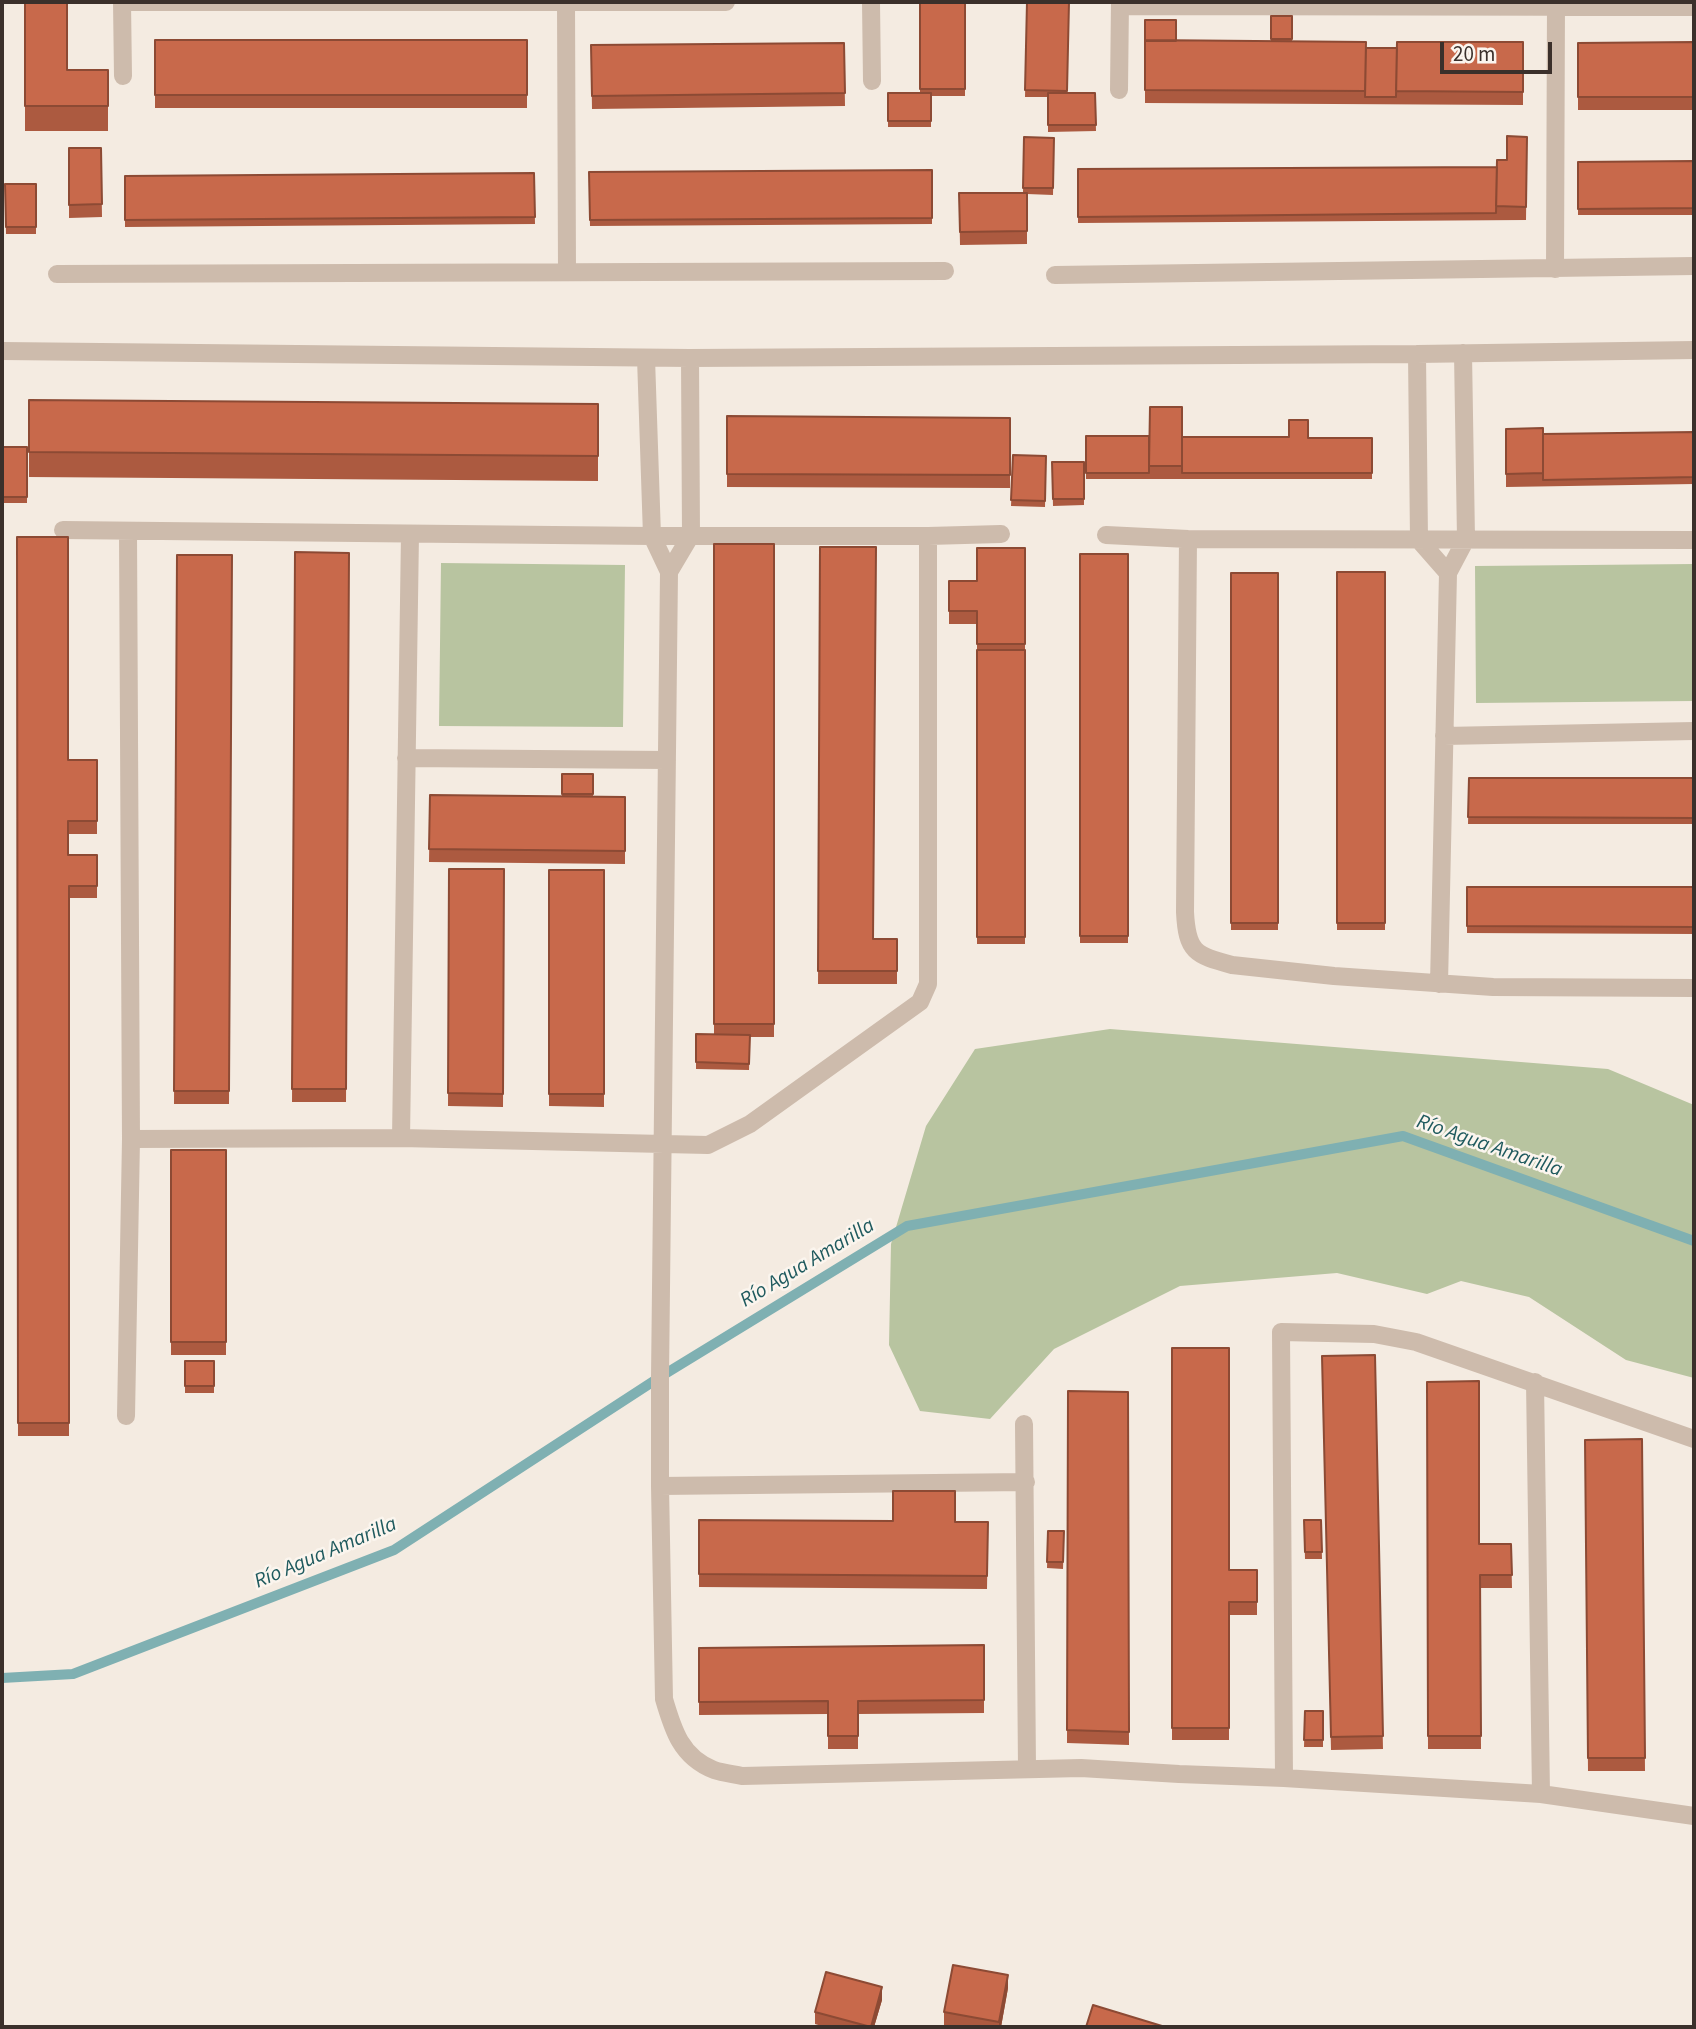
<!DOCTYPE html>
<meta charset="utf-8">
<style>
body{margin:0}
#map{position:relative;width:1696px;height:2029px;overflow:hidden;background:#f4ebe1;font-family:"Source Sans 3",sans-serif}
canvas{display:block}
.frame{position:absolute;inset:0;border:4px solid #3b302b;pointer-events:none}
.scale{position:absolute;left:1440px;top:42px;width:112px;height:32px;box-sizing:border-box;border:4px solid #3b302b;border-top:0;padding-left:9px;font-size:21px;line-height:24px;white-space:nowrap;color:#3b302b;-webkit-text-stroke:5px #fbf5ee;paint-order:stroke}
</style>
<div id="map">
<canvas width="1696" height="2029"></canvas>
<div class="frame"></div>
<div class="scale">20 m</div>
</div>
<script>
const ctx = document.querySelector('canvas').getContext('2d');
ctx.lineJoin = 'round';
function paint(path, color) {
  ctx.fillStyle = color;
  ctx.fill(path, 'evenodd');
}
function strokePath(path, color, width, dash) {
  ctx.strokeStyle = color;
  ctx.lineWidth = width;
  ctx.lineCap = dash ? 'butt' : 'round';
  ctx.setLineDash(dash || []);
  ctx.stroke(path);
}
function write(font, color, halo, rows, align = 'center') {
  ctx.font = font + ' "Source Sans 3",sans-serif';
  ctx.lineWidth = 5;
  ctx.setLineDash([]);
  ctx.textBaseline = 'middle';
  ctx.strokeStyle = halo;
  ctx.fillStyle = color;
  for (const [text, x, y, turn = 0] of rows) {
    ctx.save();
    ctx.translate(x, y);
    ctx.rotate((+turn || 0) * Math.PI / 180);
    ctx.textAlign = isNaN(turn) ? turn : align;
    if (halo) ctx.strokeText(text, 0, 0);
    ctx.fillText(text, 0, 0);
    ctx.restore();
  }
}
paint(new Path2D(`
 M441,563L625,565L623,727L439,726Z
 M1694,564V701L1476,703L1475,566Z
 M1110,1029L1608,1069L1694,1105V1378L1626,1360L1529,1297L1461,1281L1427,1294L1337,1273L1180,1286L1054,1349L990,1419L920,1411L889,1345L891,1244L926,1126L975,1049Z`), '#b8c4a0');
strokePath(new Path2D(`
 M2,1678L73,1674L394,1550L660,1377L907,1226L1403,1136L1694,1241`), '#7fb0b2', 10);
strokePath(new Path2D(`
 M122,2H726
 M122,2L123,76
 M566,2L567,272
 M871,2L872,81
 M1120,6L1694,7
 M1119,90L1120,2
 M1555,269L1556,2
 M57,274L945,271
 M1055,275L1694,266
 M2,351L690,358L1417,354L1694,350
 M1417,354L1419,540L1448,573
 M646,358L652,536L669,572L660,1377V1486L664,1699C673,1730 681,1757 714,1770C723,1773 733,1774 742,1776L1081,1768L1179,1774L1284,1778L1541,1794L1694,1816
 M63,530L652,536H928L1001,534
 M1106,535L1188,539L1694,540
 M1188,539L1185,912C1187,952 1195,955 1232,965L1334,976L1493,987L1694,988
 M669,572L691,535L690,358
 M1444,736L1694,731
 M406,758L667,760
 M1439,984L1448,573L1466,539L1463,353
 M401,1138L410,534
 M131,1139L401,1138L708,1145L750,1124L920,1002L928,984V536
 M1535,1382L1541,1794
 M126,1416L131,1139L128,532
 M1024,1424L1027,1768
 M660,1486L1026,1482
 M1284,1778L1281,1332L1374,1334L1416,1342L1694,1439`), '#cdbbac', 18);
paint(new Path2D(`
 M25,2L67,70H108V131H25Z
 M920,2H965V96H931V127H888V93H920Z
 M1027,2H1069L1067,93H1095L1096,131L1048,132V97H1025Z
 M1271,16H1292V41L1366,48H1397L1523,42V105L1145,103V20L1176,41H1271Z
 M155,40H527V108H155Z
 M1694,42V110H1578V43Z
 M844,43L845,106L592,109L591,45Z
 M1024,137L1054,138L1053,195L1027,194V244L960,245L959,193H1023Z
 M1527,137L1526,220L1078,223V169L1497,167L1507,160Z
 M69,148H101L102,217L69,218Z
 M1694,161V215H1578V162Z
 M932,170V224L590,226L589,172Z
 M534,173L535,224L125,227V176Z
 M5,184H36V234H6Z
 M29,400L598,404V481L29,477Z
 M727,416L1010,418V488L727,487Z
 M1506,429L1543,434L1694,432V484L1506,487Z
 M1086,436L1372,438V479H1086Z
 M2,447H27V503H2Z
 M1013,455L1046,456L1045,507L1011,506Z
 M1052,462H1084V505L1053,506Z
 M17,537L68,760H97V834H68V855H97V898H69V1436H18Z
 M714,544H774V1037H750L749,1070L696,1069V1034H714Z
 M820,547L873,939H897V984H818Z
 M1025,548V944H977V624H949V581H977Z
 M295,552L349,553L346,1102H292Z
 M1080,554H1128V943H1080Z
 M177,555H232L229,1104H174Z
 M1337,572H1385V930H1337Z
 M1231,573H1278V930H1231Z
 M562,774H593V797H625V864L429,862L430,795L562,797Z
 M1469,778H1694V824H1468Z
 M449,869H504L503,1107L448,1106Z
 M549,870H604V1107L549,1106Z
 M1467,887H1694V934L1467,933Z
 M171,1150H226V1355H171Z
 M1172,1348L1229,1570H1257V1615H1229V1740H1172Z
 M1375,1355L1383,1749L1331,1750L1322,1356Z
 M185,1361H214V1393H185Z
 M1427,1382L1479,1544H1511L1512,1588H1480L1481,1749H1428Z
 M1068,1391L1128,1392L1129,1745L1067,1743Z
 M1642,1439L1645,1771H1588L1585,1440Z
 M699,1520L988,1522L987,1589L699,1587Z
 M1304,1520H1321L1322,1559H1305Z
 M1048,1531H1064L1063,1569L1047,1568Z
 M984,1645V1713L858,1714V1749H828V1714L699,1715V1648Z
 M1305,1711H1323V1747H1304Z
 M1008,1988L1001,2027H956L944,2025V2012Z
 M882,2000L874,2027H825L815,2024V2012Z`), '#ac5a40');
paint(new Path2D(`
 M1008,1975V1988L1001,2027H999V2022Z
 M882,1987V2000L874,2027H871Z`), '#8c4a34');
const building = new Path2D(`
 M25,2H67V70H108V106H25Z
 M920,2H965V89H920Z
 M1027,2H1069L1067,91L1025,90Z
 M1271,16H1292V39H1271Z
 M1145,20H1176V41H1145Z
 M155,40H527V95H155Z
 M1145,40L1366,42L1365,91L1145,90Z
 M1397,42H1523V92L1396,91Z
 M1694,42V97H1578V43Z
 M844,43L845,93L592,96L591,45Z
 M1366,48H1397L1396,97H1365Z
 M888,93H931V121H888Z
 M1048,93H1095L1096,125H1048Z
 M1507,136L1527,137L1526,207L1496,206L1497,160H1507Z
 M1024,137L1054,138L1053,188H1023Z
 M69,148H101L102,204L69,205Z
 M1694,161V208L1578,209V162Z
 M1497,167L1496,213L1078,217V169Z
 M932,170V218L590,220L589,172Z
 M534,173L535,217L125,220V176Z
 M5,184H36V227H6Z
 M959,193H1027V231L960,232Z
 M29,400L598,404V456L29,452Z
 M1150,407H1182V466H1149Z
 M727,416L1010,418V475L727,474Z
 M1289,420H1308V438H1372V473H1182V437H1289Z
 M1543,428V473L1506,474V429Z
 M1694,432V477L1543,480V434Z
 M1086,436H1149V473H1086Z
 M2,447H27V497H2Z
 M1013,455L1046,456L1045,501L1011,500Z
 M1052,462H1084V499H1053Z
 M17,537H68V760H97V821H68V855H97V886H69V1423H18Z
 M714,544H774V1024H714Z
 M820,547H876L873,939H897V971H818Z
 M977,548H1025V644H977V611H949V581H977Z
 M295,552L349,553L346,1089H292Z
 M1080,554H1128V936H1080Z
 M177,555H232L229,1091H174Z
 M1337,572H1385V923H1337Z
 M1231,573H1278V923H1231Z
 M1693,648H1694V678H1693Z
 M977,650H1025V937H977Z
 M562,774H593V794H562Z
 M1469,778H1694V818L1468,817Z
 M430,795L625,797V851L429,849Z
 M449,869H504L503,1094L448,1093Z
 M549,870H604V1094H549Z
 M1467,887H1694V927L1467,926Z
 M696,1034L750,1035L749,1064L696,1062Z
 M171,1150H226V1342H171Z
 M1172,1348H1229V1570H1257V1602H1229V1728H1172Z
 M1375,1355L1383,1736L1331,1737L1322,1356Z
 M185,1361H214V1386H185Z
 M1479,1381V1544H1511L1512,1575H1480L1481,1736H1428L1427,1382Z
 M1068,1391L1128,1392L1129,1732L1067,1730Z
 M1642,1439L1645,1758H1588L1585,1440Z
 M893,1491H955V1522H988L987,1576L699,1574V1520L893,1521Z
 M1304,1520H1321L1322,1552H1305Z
 M1048,1531H1064L1063,1562H1047Z
 M984,1645V1700L858,1701V1736H828V1701L699,1702V1648Z
 M1305,1711H1323V1740H1304Z
 M953,1965L1008,1975L999,2022L944,2012Z
 M826,1972L882,1987L871,2027L815,2012Z
 M1093,2005L1162,2026V2027H1086Z`);
paint(building, '#c8694b');
strokePath(building, '#8c4a34', 2);
write('italic 21px', '#1f5a5e', '#fbf5ee', [
 ["Río Agua Amarilla",1489,1147,19],
 ["Río Agua Amarilla",808,1264,-31],
 ["Río Agua Amarilla",326,1554,-23]
]);
</script>
